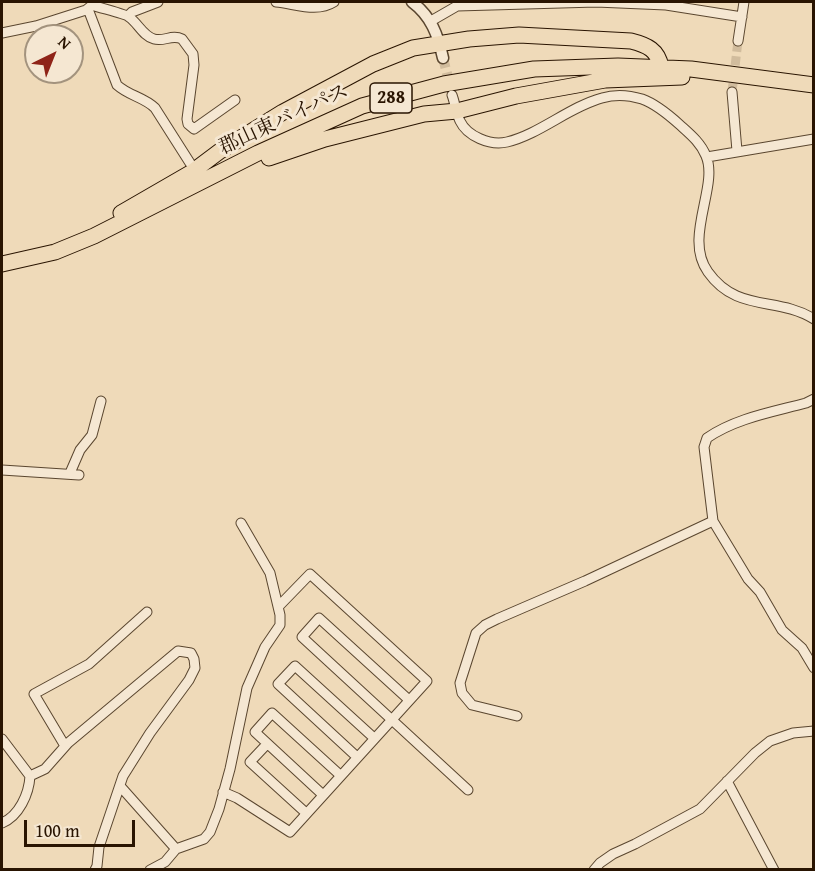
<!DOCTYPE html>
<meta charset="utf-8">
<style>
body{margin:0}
#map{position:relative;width:815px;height:871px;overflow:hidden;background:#efdab9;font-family:"Gentium Book Plus",serif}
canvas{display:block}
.frame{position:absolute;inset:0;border:3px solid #291401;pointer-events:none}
.north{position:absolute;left:24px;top:24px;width:60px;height:60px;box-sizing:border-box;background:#f5e7d2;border:2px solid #a3937e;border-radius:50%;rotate:43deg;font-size:16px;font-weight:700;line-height:24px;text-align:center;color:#291401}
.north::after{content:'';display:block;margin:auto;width:21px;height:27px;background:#8f2418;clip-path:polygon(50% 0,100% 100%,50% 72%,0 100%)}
.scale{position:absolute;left:24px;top:820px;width:111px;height:27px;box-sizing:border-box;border:3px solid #291401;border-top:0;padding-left:8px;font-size:18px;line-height:21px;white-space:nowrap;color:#291401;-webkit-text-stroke:4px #f5e7d2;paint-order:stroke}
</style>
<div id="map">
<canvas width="815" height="871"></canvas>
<div class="frame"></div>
<div class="north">N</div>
<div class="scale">100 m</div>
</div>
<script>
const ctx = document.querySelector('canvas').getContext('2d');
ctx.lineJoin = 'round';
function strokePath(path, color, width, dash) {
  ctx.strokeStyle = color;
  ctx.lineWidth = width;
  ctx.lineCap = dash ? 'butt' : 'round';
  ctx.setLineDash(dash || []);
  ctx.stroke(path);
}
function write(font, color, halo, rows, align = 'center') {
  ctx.font = font + ' "Gentium Book Plus","Noto Serif JP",serif';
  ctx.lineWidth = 6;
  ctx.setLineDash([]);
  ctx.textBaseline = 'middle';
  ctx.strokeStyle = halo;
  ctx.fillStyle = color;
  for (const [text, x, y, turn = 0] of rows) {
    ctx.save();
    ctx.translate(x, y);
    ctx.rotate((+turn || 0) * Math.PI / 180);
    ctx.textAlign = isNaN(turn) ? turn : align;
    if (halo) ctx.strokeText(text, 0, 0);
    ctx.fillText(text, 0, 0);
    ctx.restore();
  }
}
strokePath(new Path2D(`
 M732,92L738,41`), '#d1bc9d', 9, [9, 4.5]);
strokePath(new Path2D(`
 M443,58L451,89`), '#d1bc9d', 10, [10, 5]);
const minor = new Path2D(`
 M276,2C296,4 317,13 334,2
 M92,5C100,8 126,14 129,17C138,23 143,36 154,39C164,42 172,34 182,39L193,54L194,65L187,119L188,124L194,129L235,100
 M88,9L117,85C129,96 144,97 155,108L190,163
 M128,16L132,12L158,2
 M431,21L457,6L596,2L666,5L742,17
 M2,33L36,26L86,10L91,6
 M738,41L744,2
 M732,92L737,151
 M452,95C455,103 456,113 460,121C467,136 490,146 507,142C540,134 569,107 602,98C615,94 629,95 642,99C656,104 669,115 680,125C690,134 701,143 706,156C719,186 683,238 708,272C737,313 777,296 814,319
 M707,157L814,139
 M814,399L806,403C773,412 736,418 707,438L704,447L713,521L748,579L760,592L782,630L802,648L814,668
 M2,470L79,475
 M70,473L80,450L92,435L101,401
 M409,700L319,618L302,637L468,790
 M517,716L472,705L462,693L460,683L476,633L485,625L497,619L585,581L713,521
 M2,739L30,776
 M267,744L250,762L306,813
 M65,746L34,694L89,664L147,612
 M357,757L278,684L295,666L374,738
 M727,781L774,870
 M120,786L176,849
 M223,792L237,798L290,832L427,681L310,574L278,607
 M323,795L255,732L272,713L340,775
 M2,823C19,816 29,794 30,776L45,769L68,743L178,651L191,653L194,659L195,668L189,680L150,733L123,776L99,847L97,866L95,870
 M150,870L165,862L176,849L204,839L210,832L219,809L230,769L247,688L265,647L280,625V615L270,573L241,523
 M594,870L600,863L613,854L635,844L700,809L755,753L770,741L793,733L814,731`);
const tertiary = new Path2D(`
 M412,2C431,16 438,35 443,58`);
const trunk = new Path2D(`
 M269,158L325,139L424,114L457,111L516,96L605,80L682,77
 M121,213L192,172L220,151L283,112L373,64L413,48L469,39L519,35L631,41C647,45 658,50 661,67
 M2,264L55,252L94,236L258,153L362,106L444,84L534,69L618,66L691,69L814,85`);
strokePath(minor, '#5a462f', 11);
strokePath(tertiary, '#5a462f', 13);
strokePath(trunk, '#291401', 17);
strokePath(minor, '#f5e7d2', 9);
strokePath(tertiary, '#f5e7d2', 10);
strokePath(trunk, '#efdab9', 15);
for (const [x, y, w] of [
 [391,98,42]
]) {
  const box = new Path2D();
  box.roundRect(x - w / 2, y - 15, w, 30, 4.5);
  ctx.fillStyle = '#f5e7d2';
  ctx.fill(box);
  strokePath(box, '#291401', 1.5);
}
write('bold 18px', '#291401', null, [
 ["288",391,98]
]);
write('20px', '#291401', '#f5e7d2', [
 ["郡山東バイパス",284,120,-25]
]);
</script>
